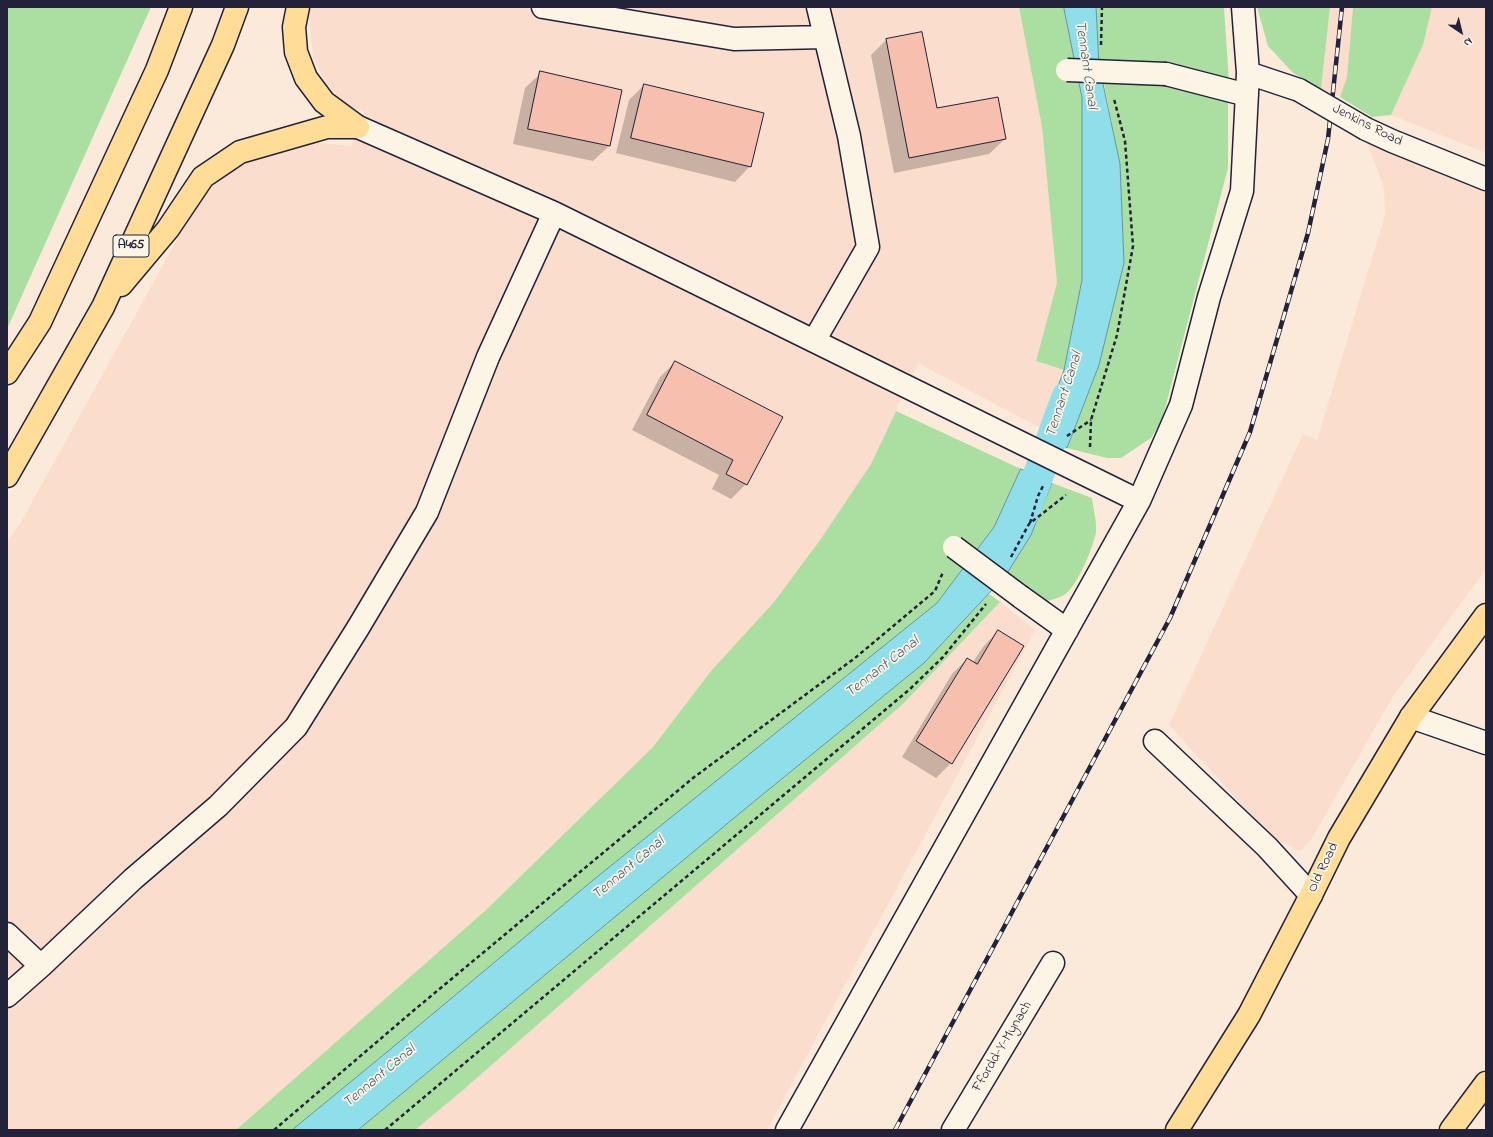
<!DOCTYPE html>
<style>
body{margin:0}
#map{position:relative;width:1493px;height:1137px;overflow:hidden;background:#fbeada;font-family:"Indie Flower",sans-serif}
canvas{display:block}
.frame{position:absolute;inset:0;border:8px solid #22223b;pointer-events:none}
.north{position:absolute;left:1441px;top:12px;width:40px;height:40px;-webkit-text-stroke:3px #fcf5e5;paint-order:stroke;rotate:145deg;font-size:11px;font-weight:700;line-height:16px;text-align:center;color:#22223b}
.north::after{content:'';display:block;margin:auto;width:14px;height:18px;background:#22223b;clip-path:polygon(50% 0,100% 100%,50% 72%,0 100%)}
</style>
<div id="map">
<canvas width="1493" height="1137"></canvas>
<div class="frame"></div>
<div class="north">N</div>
</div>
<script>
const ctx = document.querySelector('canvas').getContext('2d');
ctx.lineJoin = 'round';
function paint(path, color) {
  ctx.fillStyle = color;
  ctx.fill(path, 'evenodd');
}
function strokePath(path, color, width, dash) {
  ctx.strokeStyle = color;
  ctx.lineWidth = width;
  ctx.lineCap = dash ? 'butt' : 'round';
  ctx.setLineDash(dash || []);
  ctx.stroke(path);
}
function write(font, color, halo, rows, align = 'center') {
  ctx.font = font + ' "Indie Flower",sans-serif';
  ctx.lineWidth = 3.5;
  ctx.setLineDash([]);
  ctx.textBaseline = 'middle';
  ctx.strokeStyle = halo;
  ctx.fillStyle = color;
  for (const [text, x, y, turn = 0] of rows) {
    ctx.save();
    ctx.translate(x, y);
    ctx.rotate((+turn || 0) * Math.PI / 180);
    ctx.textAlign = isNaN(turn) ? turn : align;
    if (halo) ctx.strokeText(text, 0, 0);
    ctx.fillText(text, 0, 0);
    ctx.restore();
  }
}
paint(new Path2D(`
 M311,7H1019L1042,127L1057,283L1036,361L1064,370L1042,429L918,363L871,464L820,540L774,602L711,671L653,747L486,910L236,1130H7V542L21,522L194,209L222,177L264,153L311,142L351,146L364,112L344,102L326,83L313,57L309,15Z
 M1330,7H1353L1347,77L1340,97L1321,89Z
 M1432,7H1486V153L1391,115L1423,45Z
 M1367,142L1486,193V569L1392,698L1311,840L1300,851L1268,835L1215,775L1169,725L1303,434L1317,440L1385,215L1384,188Z
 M1000,602L1035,630L767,1130H415L462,1091L904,703Z`), '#faddcc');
paint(new Path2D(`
 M7,7H151L7,329Z
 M1019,7H1064L1082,98V280L1064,370L1036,361L1057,283L1042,127Z
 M1096,7H1224L1229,82L1099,65Z
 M1257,7H1330L1321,89L1293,73L1268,46Z
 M1353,7H1432L1423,45L1391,115L1372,117L1340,97L1347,77Z
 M1103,78L1148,80L1228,94V168L1162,420L1151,438L1121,458H1107L1067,448L1099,365L1124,263L1120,164Z
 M896,411L1021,469L994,527L937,603L592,881L387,1052L292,1130H236L486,910L653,747L711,671L774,602L820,540L871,464Z
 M1052,483L1092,498C1093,508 1097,522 1096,532C1093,548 1077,587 1064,595C1055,600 1046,601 1037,602L1006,575L1031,535Z
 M989,594L1000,602L904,703L462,1091L415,1130H358L751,804L924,663Z`), '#abdfa2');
const water = new Path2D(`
 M1064,7H1096L1099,65L1120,164L1124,263L1099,365L1067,448L1042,429L1064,370L1082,280V98Z
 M1021,469L1052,483L1031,535L1006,575L924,663L751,804L358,1130H292L387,1052L592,881L937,603L994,527Z`);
paint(water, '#8fdfeb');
strokePath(water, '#6393a5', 1);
paint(new Path2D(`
 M886,40L936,110L1005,139L989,154L894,173L871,55Z
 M541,73L621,90L609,146L593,161L513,144L525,88Z
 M644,85L750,166L735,182L616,153L629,100Z
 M675,362L781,417L746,484L731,499L712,489L719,475L632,430L660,377Z
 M998,631L951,763L936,778L902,757L952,674L967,659L973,662L983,647Z`), '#0003');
strokePath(new Path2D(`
 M1022,515L1025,511L1067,397`), '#8fdfeb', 31);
const building = new Path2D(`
 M922,32L937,108L998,97L1006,139L909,158L886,39Z
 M540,71L622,90L610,146L528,129Z
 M644,84L764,113L751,167L631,138Z
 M675,361L783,417L747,485L726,474L733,460L647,415Z
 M998,630L1024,646L952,764L916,741L967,658L977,664Z`);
paint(building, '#f7bfad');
strokePath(building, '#22223b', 1);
const minor = new Path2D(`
 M543,7L734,39L825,37
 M1248,73L1299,90
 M1166,74L1247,95
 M358,127L554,213L1139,501
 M1366,129L1392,141L1486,179
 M814,341L868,247L849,136L818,7
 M1021,597L1067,630
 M1411,717L1486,743
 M1155,741L1267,847L1311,895
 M7,934L41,966L133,879L218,806L296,727L358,628L427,512L488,357L554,213
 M7,996L41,966
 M787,1130L1139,501L1181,405L1209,297L1242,191L1248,73L1243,7
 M953,1130L1053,963`);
const major = new Path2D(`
 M1177,1130L1249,1015L1311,895L1339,838L1411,717L1486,615
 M1451,1130L1486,1083`);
const highway = new Path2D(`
 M298,7L294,27L296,52L306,78L324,102L358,127
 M121,285L168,229L203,177L240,152L327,127H358
 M7,373L40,322L157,70L181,7
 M7,476L103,307L223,45L237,7`);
strokePath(minor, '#22223b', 25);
strokePath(major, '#22223b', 25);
strokePath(highway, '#22223b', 25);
strokePath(new Path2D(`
 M1101,45L1102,7
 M1067,436L1091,420
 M1090,447L1091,420L1117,335L1133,246L1125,141L1114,99
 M1030,523L1038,496L1044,484
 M1011,557L1029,524L1066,495
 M274,1130L413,1011L693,778L855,658L935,591L943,572
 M385,1130L910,689L943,657L986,604`), '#22223b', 2.5, [4, 3]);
strokePath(minor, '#fcf5e5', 22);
strokePath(major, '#ffdd96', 22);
strokePath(highway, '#ffdd96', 22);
const rail = new Path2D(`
 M895,1130L1170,618L1250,432L1308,233L1328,139L1342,7`);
strokePath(rail, '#22223b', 4.5);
strokePath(rail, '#fcf5e5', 3, [9]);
const minorBridge = new Path2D(`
 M1067,70L1166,74
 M1299,90L1366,129
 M954,547L1021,597`);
strokePath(minorBridge, '#22223b', 25, []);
strokePath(minorBridge, '#fcf5e5', 22);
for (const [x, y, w] of [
 [131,246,36]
]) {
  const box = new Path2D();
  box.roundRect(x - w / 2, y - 11, w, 22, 3);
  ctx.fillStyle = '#fcf5e5';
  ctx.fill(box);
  strokePath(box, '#22223b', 1);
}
write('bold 13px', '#22223b', null, [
 ["A465",131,246]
]);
write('14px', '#22223b', '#fcf5e5', [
 ["Jenkins Road",1367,126,27],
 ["Old Road",1324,868,-64],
 ["Ffordd-Y-Mynach",1003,1047,-59]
]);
write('italic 15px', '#435b70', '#fcf5e5', [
 ["Tennant Canal",1085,65,82],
 ["Tennant Canal",1065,395,-72],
 ["Tennant Canal",883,668,-38],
 ["Tennant Canal",629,869,-40],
 ["Tennant Canal",380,1077,-40]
]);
</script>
